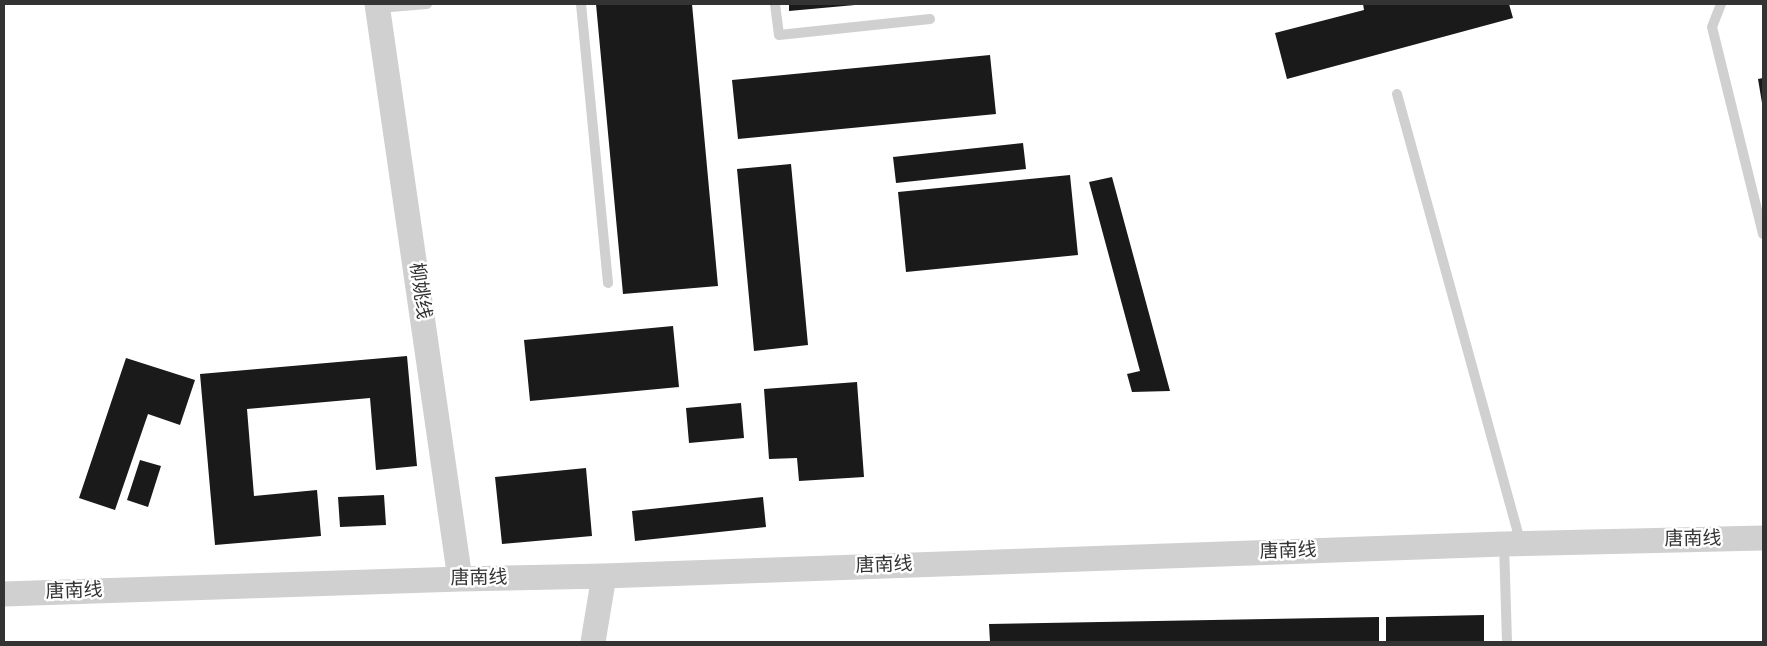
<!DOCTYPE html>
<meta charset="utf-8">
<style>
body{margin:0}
#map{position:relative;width:1767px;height:646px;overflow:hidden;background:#fff;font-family:Jost,sans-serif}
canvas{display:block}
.frame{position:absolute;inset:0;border:5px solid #333;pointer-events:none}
</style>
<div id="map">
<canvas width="1767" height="646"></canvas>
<div class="frame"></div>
</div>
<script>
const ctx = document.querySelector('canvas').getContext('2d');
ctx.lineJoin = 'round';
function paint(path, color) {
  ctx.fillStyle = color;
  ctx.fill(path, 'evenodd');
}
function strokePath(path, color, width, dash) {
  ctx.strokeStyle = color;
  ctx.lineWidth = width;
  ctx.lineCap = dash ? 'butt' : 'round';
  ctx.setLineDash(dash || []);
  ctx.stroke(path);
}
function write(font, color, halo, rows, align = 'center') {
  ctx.font = font + ' Jost,"Noto Sans SC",sans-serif';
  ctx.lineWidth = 5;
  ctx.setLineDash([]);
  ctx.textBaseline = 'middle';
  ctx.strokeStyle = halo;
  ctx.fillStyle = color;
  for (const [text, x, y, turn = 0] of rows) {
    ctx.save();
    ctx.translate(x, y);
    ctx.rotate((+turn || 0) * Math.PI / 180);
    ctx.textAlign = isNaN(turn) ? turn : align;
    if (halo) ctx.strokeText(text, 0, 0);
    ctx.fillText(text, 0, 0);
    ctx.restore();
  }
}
paint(new Path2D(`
 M596,4H692L718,286L623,294Z
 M789,4H855V5L789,11Z
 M1363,4H1509L1513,18L1287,79L1275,33L1364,10Z
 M990,55L996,114L738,139L732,80Z
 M1763,78V103H1762L1758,79Z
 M1023,143L1026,169L896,183L893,157Z
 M791,164L808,345L754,351L737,169Z
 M1070,175L1078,255L906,272L898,192Z
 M1112,177L1170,391L1132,392L1127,374L1140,371L1089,182Z
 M673,326L679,387L530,401L524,340Z
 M407,356L417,466L376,470L370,398L247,409L254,496L317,490L321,536L215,545L200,374Z
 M126,358L195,380L180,425L148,414L115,510L79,498Z
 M857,382L864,477L799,481L797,458L769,459L764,389Z
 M741,403L744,438L689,443L686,408Z
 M140,460L161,466L148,507L127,500Z
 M586,468L592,536L502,544L495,477Z
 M384,495L386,525L340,527L338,497Z
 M763,497L766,527L635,541L632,511Z
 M1484,615V642H1386V617Z
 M1379,617V642H990L989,624Z`), '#1a1a1a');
strokePath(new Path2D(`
 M581,4L608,283
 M775,4L779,35L930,19
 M1721,4L1712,27L1763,234
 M378,8L427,4
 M1397,94L1521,544
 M1504,544L1507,642`), '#d0d0d0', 10);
strokePath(new Path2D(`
 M377,4L460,579
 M4,594L460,579L604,576L1504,544L1763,538
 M593,642L604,576`), '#d0d0d0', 25);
write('19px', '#333', '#fff', [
 ["柳姚线",419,291,82],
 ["唐南线",1693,540,-1],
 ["唐南线",1288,552,-2],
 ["唐南线",884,566,-2],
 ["唐南线",479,579,-1],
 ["唐南线",74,592,-2]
]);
</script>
